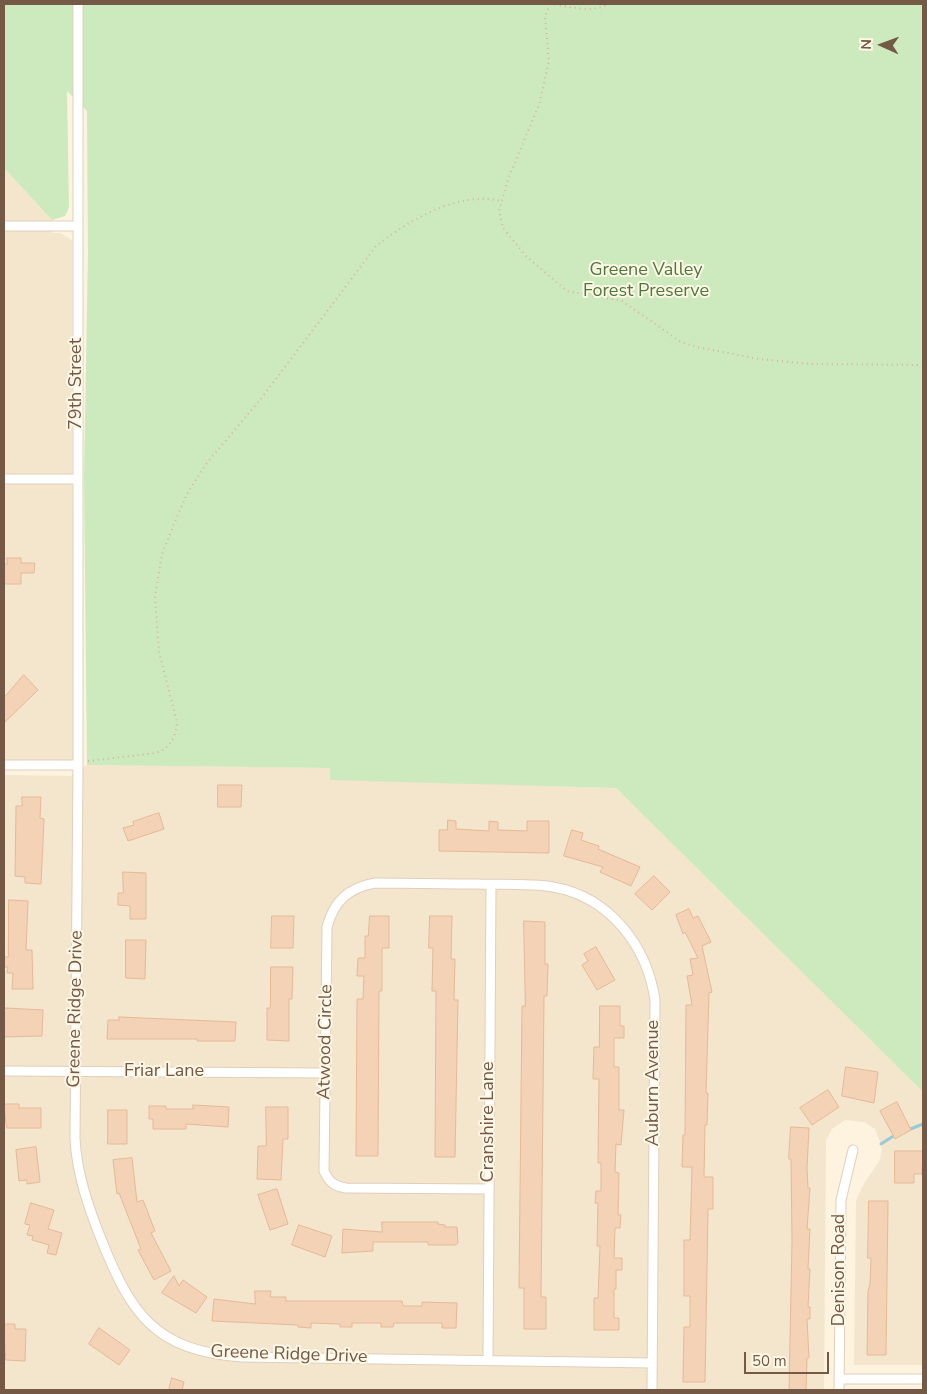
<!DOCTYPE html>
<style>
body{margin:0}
#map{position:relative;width:927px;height:1394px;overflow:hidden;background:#fdf3df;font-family:"Nunito Sans",sans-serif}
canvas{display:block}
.frame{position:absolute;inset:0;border:5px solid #735946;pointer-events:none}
.north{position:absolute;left:857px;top:20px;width:50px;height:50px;-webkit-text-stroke:4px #fff7e5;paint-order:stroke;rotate:272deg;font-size:14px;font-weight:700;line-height:20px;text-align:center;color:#735946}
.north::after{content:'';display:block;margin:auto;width:18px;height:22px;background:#735946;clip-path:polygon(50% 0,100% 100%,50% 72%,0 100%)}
.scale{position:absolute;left:744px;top:1352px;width:85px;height:22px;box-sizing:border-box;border:2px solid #735946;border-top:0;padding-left:6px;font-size:15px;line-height:18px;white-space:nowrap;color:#735946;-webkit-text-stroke:4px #fff7e5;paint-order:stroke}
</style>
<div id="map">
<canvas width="927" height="1394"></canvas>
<div class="frame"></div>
<div class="north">N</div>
<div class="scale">50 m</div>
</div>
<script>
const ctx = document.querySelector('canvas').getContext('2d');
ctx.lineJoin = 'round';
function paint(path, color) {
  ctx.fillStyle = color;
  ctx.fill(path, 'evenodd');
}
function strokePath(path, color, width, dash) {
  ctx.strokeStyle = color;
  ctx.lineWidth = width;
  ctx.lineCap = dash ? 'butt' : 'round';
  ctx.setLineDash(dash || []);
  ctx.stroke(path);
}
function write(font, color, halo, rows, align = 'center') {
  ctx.font = font + ' "Nunito Sans",sans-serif';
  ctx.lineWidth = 4;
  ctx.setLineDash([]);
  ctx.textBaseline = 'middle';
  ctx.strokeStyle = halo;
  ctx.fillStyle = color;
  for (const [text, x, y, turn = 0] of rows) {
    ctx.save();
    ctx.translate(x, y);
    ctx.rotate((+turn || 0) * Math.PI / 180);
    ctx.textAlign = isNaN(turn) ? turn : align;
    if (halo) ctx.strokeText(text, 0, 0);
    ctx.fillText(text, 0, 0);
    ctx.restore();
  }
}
paint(new Path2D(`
 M4,168L52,220V233H60L72,240V462L78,765H4Z
 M87,765L330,768V779L616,788L923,1092V1365H854L856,1201L862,1187L880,1160L882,1147L875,1129L864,1122L845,1120L832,1129L826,1140L824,1390H4V775L71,776Z`), '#f4e5cd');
paint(new Path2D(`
 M4,4H923V1092L616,788L330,780V768L87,765L84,478L88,253L87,111L67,91L69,208L65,216L52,220L4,168Z`), '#cceabe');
strokePath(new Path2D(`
 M908,1130L923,1124
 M881,1144L895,1135`), '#99cad8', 3);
const building = new Path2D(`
 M7,558H21V563H35L34,573H21V584H4V564H7Z
 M24,675L38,690L4,723V698Z
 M218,785H242L241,807H218Z
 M22,797H41L40,818L44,819L41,884L25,883V877L15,876L16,806H22Z
 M159,813L164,829L128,841L123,828L134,825L133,822Z
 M448,820L456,821V829L489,831V821L498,822V830L527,831V821H549V853L439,851V830H447Z
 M572,830L583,833L581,840L599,846L598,849L640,867L631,886L600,872L603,867L564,856Z
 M123,872L146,873V919H130V906L118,905V893H123Z
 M654,876L670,892L652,910L635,894Z
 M9,900L28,901L26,950H32L33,989H12L13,973H7L8,967H4V957H8Z
 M689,909L693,918L698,916L711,942L702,946L712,992L709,993L706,1093H708L707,1125H705L704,1177H713V1209H708L705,1382H683L684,1327H690V1296H684V1240H690L692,1167H682L683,1135H685L686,1005H692L687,976L693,975L690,959L698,958L685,932L683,934L676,915Z
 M272,916H294L293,948H271Z
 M370,916H389V948H382V991H379L378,1156H356L357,999H363L364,976H357L358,958H365V936H368Z
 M430,916H452L451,959H455L454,1000H458L455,1157H435L436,991H432L433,948H429Z
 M524,921L545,922V964H548L547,996H544L541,1297H546V1329H524V1288H519L522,1006H525Z
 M126,940H146L145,979L126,978Z
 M596,947L615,980L597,990L582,965L588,961L584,954Z
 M271,967H293L292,999H289V1041L267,1040V1008H270Z
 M600,1006H620V1026H624V1038H614V1067H619V1110H624L621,1145L616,1144L615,1172L619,1173L618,1215H621L620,1228H615L614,1258H622V1270H616V1289H614V1318H619V1330H594V1298H598L600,1246H597L598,1203H595L596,1191H601V1163H598L599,1079H593L594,1047H599Z
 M5,1008L43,1010L42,1036L4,1037Z
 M119,1017L236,1022L235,1041H197V1039H107L108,1020H119Z
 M846,1067L878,1072L874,1103L842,1096Z
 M828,1090L839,1107L812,1125L800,1108Z
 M897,1102L911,1130L895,1139L880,1111Z
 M4,1104H19V1108H41V1128H7Z
 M193,1105L229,1107L228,1127L186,1124V1129H153V1119H149V1106H166V1109H193Z
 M266,1107H288V1139H283L281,1180L257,1179L258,1146H266Z
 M108,1110H127V1144H108Z
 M791,1127L809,1128L807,1168L808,1188H810L807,1229H810L808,1269H810L808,1307H810V1319H807L809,1358H807L806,1390H789L792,1241L791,1159H789Z
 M36,1147L40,1182L27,1184V1180L19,1181L16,1150Z
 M895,1151H923L922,1174H914V1183H895Z
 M132,1158L137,1202L143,1200L155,1231L151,1233L171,1271L154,1280L138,1250L141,1249L119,1193L117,1194L113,1160Z
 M277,1189L288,1224L270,1230L258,1195Z
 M869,1201H888L886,1355H867L868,1291L870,1284L871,1258H868Z
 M31,1203L54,1210L48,1229L62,1233L56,1255L47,1253L49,1245L32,1240L33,1236L27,1235L30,1225L25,1224Z
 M382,1222H438V1224L445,1225V1227H457L458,1243L455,1245H428V1242H373V1251L342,1253L343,1229L382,1232Z
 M299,1225L332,1236L325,1257L292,1245Z
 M174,1276L179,1286L183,1280L207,1297L196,1313L162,1293Z
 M255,1291H271L270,1297H286V1301H402L403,1306H422V1302L457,1303L456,1328H442V1323H394L393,1327H381V1323H352V1327H340V1324L311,1323V1328L298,1327V1325L212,1321L214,1299L255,1304Z
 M4,1324H15V1329H26L25,1361L6,1360Z
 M99,1328L130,1350L119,1365L89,1344Z
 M172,1378L184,1382L182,1390H169Z`);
paint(building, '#f3d2b6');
strokePath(building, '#e5ba96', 1);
const minor = new Path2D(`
 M78,4V765L75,1139C77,1174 88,1206 101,1239C131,1314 155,1351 242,1357L652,1363
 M4,226H78
 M4,479H77
 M4,765H78
 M4,1071L325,1073
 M489,1189L346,1188C334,1186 329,1182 324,1171L327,927C334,901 348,888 375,883C409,883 443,884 477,884C502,885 529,883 553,887C610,897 647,946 655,1000L652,1390
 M488,1360L491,885
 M839,1379H923
 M839,1390L841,1200L853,1150`);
strokePath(minor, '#e0cfbb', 11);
strokePath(new Path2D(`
 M550,4L545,17L549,61L539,105L508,179L499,211L503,228L526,256L567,291L622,301L681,342L697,347L759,359L811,364L923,365
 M550,4C568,6 591,14 608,4
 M88,761L156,753C170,748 176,737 177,722L159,652L155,597L162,554L176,519L187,494L206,464L264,395L376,246C404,224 442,201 478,199C486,198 494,200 502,201`), '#d7b599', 2, [1, 4]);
strokePath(minor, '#fff', 9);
write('18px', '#4c793e', '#fff7e5', [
 ["Greene Valley",646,271],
 ["Forest Preserve",646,292]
]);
write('18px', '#735946', '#fff7e5', [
 ["79th Street",77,384,-90],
 ["Greene Ridge Drive",76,1009,-89],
 ["Atwood Circle",326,1042,-89],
 ["Friar Lane",164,1072],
 ["Auburn Avenue",654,1083,-90],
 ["Cranshire Lane",489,1122,-90],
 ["Denison Road",840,1270,-90],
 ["Greene Ridge Drive",289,1355,2]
]);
</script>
